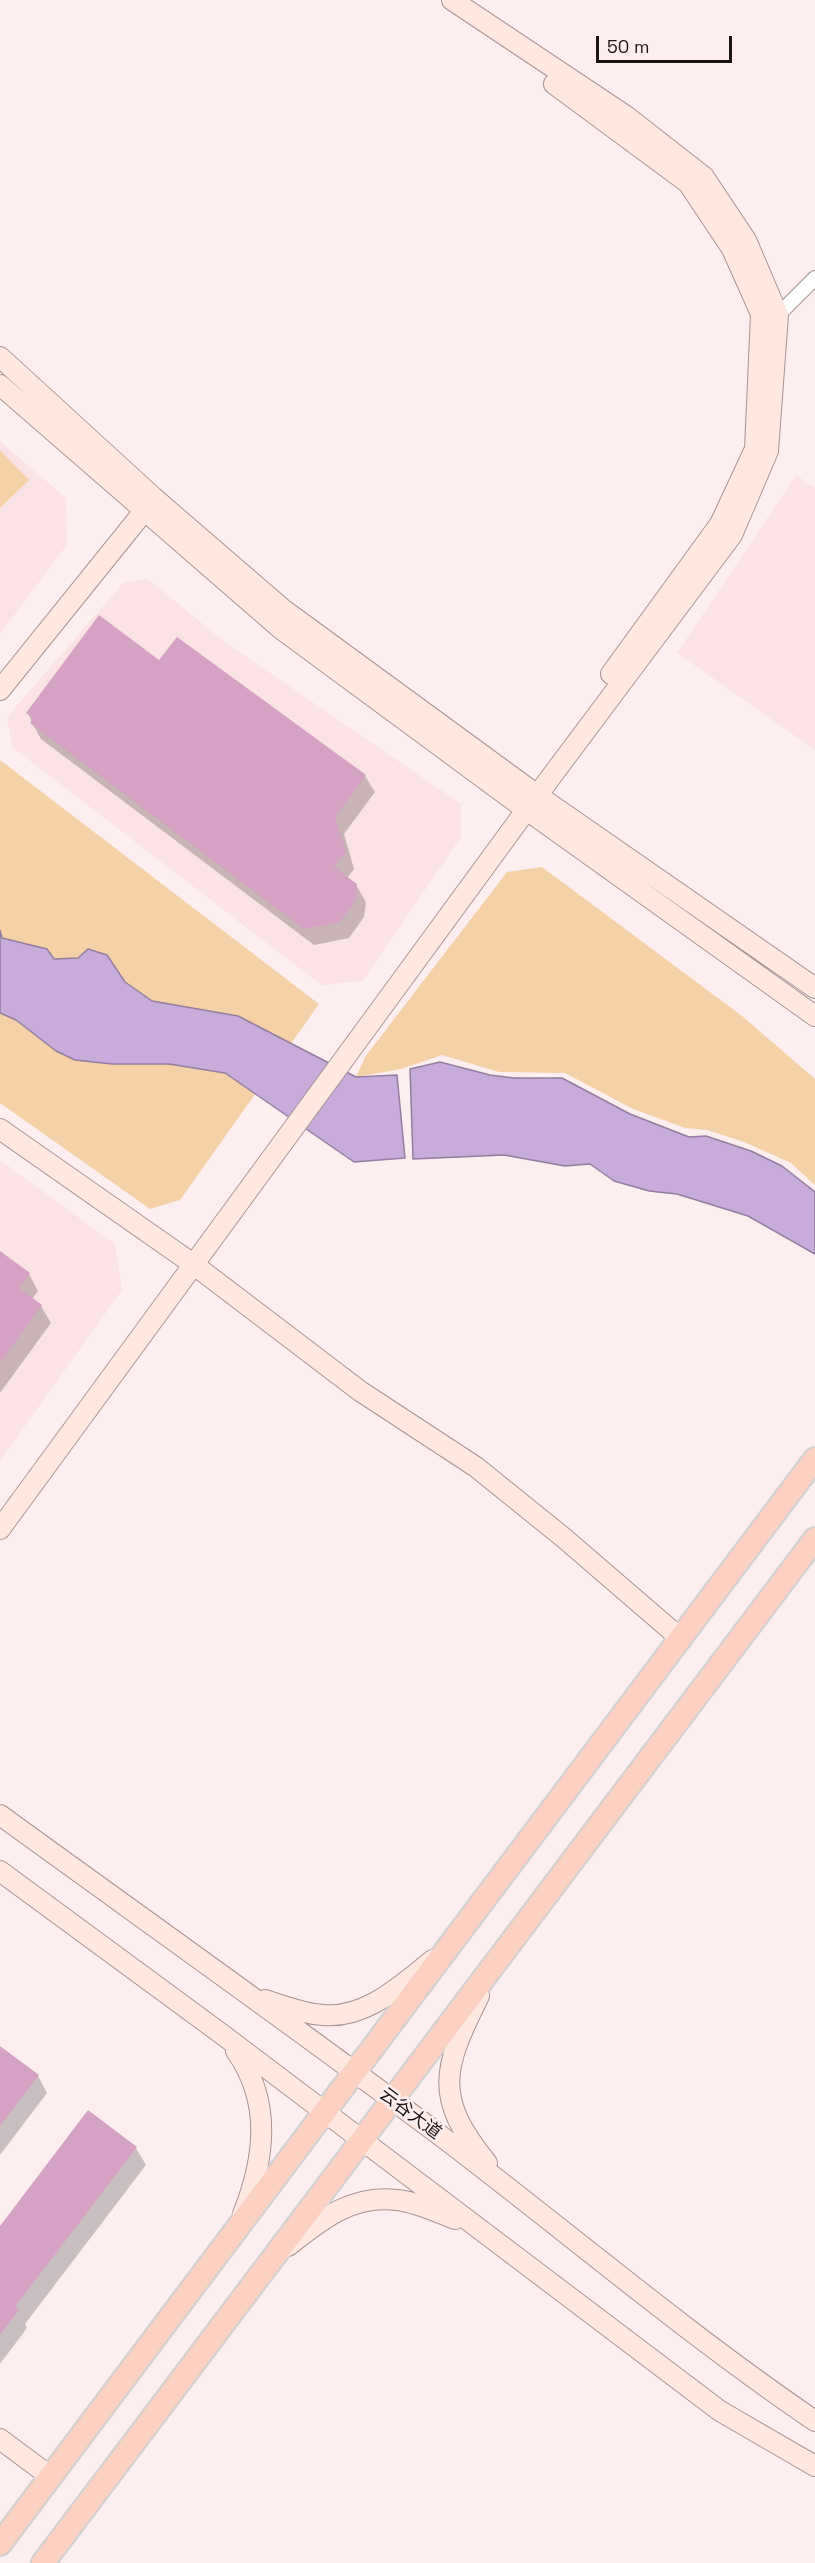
<!DOCTYPE html>
<meta charset="utf-8">
<style>
body{margin:0}
#map{position:relative;width:815px;height:2563px;overflow:hidden;background:#fdeff0;font-family:"Space Grotesk",sans-serif}
canvas{display:block}
.scale{position:absolute;left:596px;top:36px;width:136px;height:27px;box-sizing:border-box;border:3px solid #1c1516;border-top:0;padding-left:8px;font-size:18px;line-height:21px;white-space:nowrap;color:#1c1516;-webkit-text-stroke:4px #fdeff0;paint-order:stroke}
</style>
<div id="map">
<canvas width="815" height="2563"></canvas>
<div class="scale">50 m</div>
</div>
<script>
const ctx = document.querySelector('canvas').getContext('2d');
ctx.lineJoin = 'round';
function paint(path, color) {
  ctx.fillStyle = color;
  ctx.fill(path, 'evenodd');
}
function strokePath(path, color, width, dash) {
  ctx.strokeStyle = color;
  ctx.lineWidth = width;
  ctx.lineCap = dash ? 'butt' : 'round';
  ctx.setLineDash(dash || []);
  ctx.stroke(path);
}
function write(font, color, halo, rows, align = 'center') {
  ctx.font = font + ' "Space Grotesk","Noto Sans SC",sans-serif';
  ctx.lineWidth = 5;
  ctx.setLineDash([]);
  ctx.textBaseline = 'middle';
  ctx.strokeStyle = halo;
  ctx.fillStyle = color;
  for (const [text, x, y, turn = 0] of rows) {
    ctx.save();
    ctx.translate(x, y);
    ctx.rotate((+turn || 0) * Math.PI / 180);
    ctx.textAlign = isNaN(turn) ? turn : align;
    if (halo) ctx.strokeText(text, 0, 0);
    ctx.fillText(text, 0, 0);
    ctx.restore();
  }
}
paint(new Path2D(`
 M0,441L66,498L67,545L0,634Z
 M796,475L815,488V750L677,653Z
 M148,579L225,642L461,804V837L363,981L321,985L12,747L7,717L124,582Z
 M0,1160L115,1244L122,1290L0,1461Z`), '#fbe2e4');
paint(new Path2D(`
 M0,450L29,480L0,508Z
 M0,760L319,1004L180,1200L150,1209L0,1103Z
 M542,867L742,1016L815,1079V1185L791,1163L744,1142L707,1130L685,1128L631,1108L565,1073L499,1072L442,1055L401,1069L356,1077L365,1057L507,872Z`), '#f5d1a7');
const water = new Path2D(`
 M0,930L2,938L47,949L54,959L78,958L88,949L107,955L125,982L152,1001L238,1016L356,1077L397,1075L405,1158L354,1162L225,1073L169,1064H112L75,1060L56,1051L16,1020L0,1013Z
 M440,1062L490,1075L514,1078H562L630,1114L689,1137L706,1136L751,1151L782,1166L815,1192V1254L748,1216L677,1194L649,1191L614,1181L590,1164L565,1166L504,1155L413,1159L410,1069Z`);
paint(water, '#c6abdb');
strokePath(water, '#937ea0', 1.5);
paint(new Path2D(`
 M159,662L365,776L375,792L344,834L354,869L347,878L356,885L366,902L364,917L349,938L314,945L41,739L32,723L28,713Z
 M0,1253L29,1274L38,1291L32,1299L41,1306L51,1323L0,1393Z
 M0,2048L38,2076L47,2093L0,2155Z
 M89,2112L136,2148L146,2165L25,2324L27,2328L0,2364V2229Z`), '#0003');
paint(new Path2D(`
 M99,615L159,660L177,637L366,775L335,817L346,852L334,867L357,884L356,900L340,922L304,929L30,723L33,718L26,713Z
 M0,1251L30,1273L19,1288L42,1305L0,1363Z
 M0,2046L39,2075L0,2126Z
 M88,2110L137,2147L15,2307L19,2310L0,2335V2226Z`), '#d5a2c3');
const street = new Path2D(`
 M778,315L815,278`);
const secondary = new Path2D(`
 M554,84L688,183L732,249L761,314L755,449L720,524L611,674
 M0,357L153,497L284,610L537,795L815,988
 M0,385L281,629L517,803L815,1016
 M0,690L145,510
 M0,1129L193,1264L360,1391L476,1467L564,1538L680,1638
 M0,1529L527,809L732,535L768,451L778,315L746,240L704,177L626,116L452,0
 M0,1815C146,1921 293,2025 437,2133C564,2229 684,2332 815,2421
 M0,1871L223,2035L720,2411L815,2466
 M479,1996C443,2068 433,2097 487,2163
 M265,2000C284,2006 303,2014 323,2015C366,2019 401,1985 433,1960
 M236,2051C272,2102 265,2158 243,2214
 M288,2246C321,2220 352,2194 397,2200C416,2202 437,2212 455,2219
 M0,2439L51,2477`);
const primary = new Path2D(`
 M0,2544L815,1459
 M43,2563L815,1539`);
strokePath(street, '#a79294', 16);
strokePath(secondary, '#a79294', 22);
strokePath(primary, '#d2d0d0', 26);
strokePath(street, '#fff', 14);
strokePath(secondary, '#fee8e0', 20);
strokePath(primary, '#fcd1c1', 22);
write('18px', '#1c1516', '#fdeff0', [
 ["云谷大道",410,2114,37]
]);
</script>
